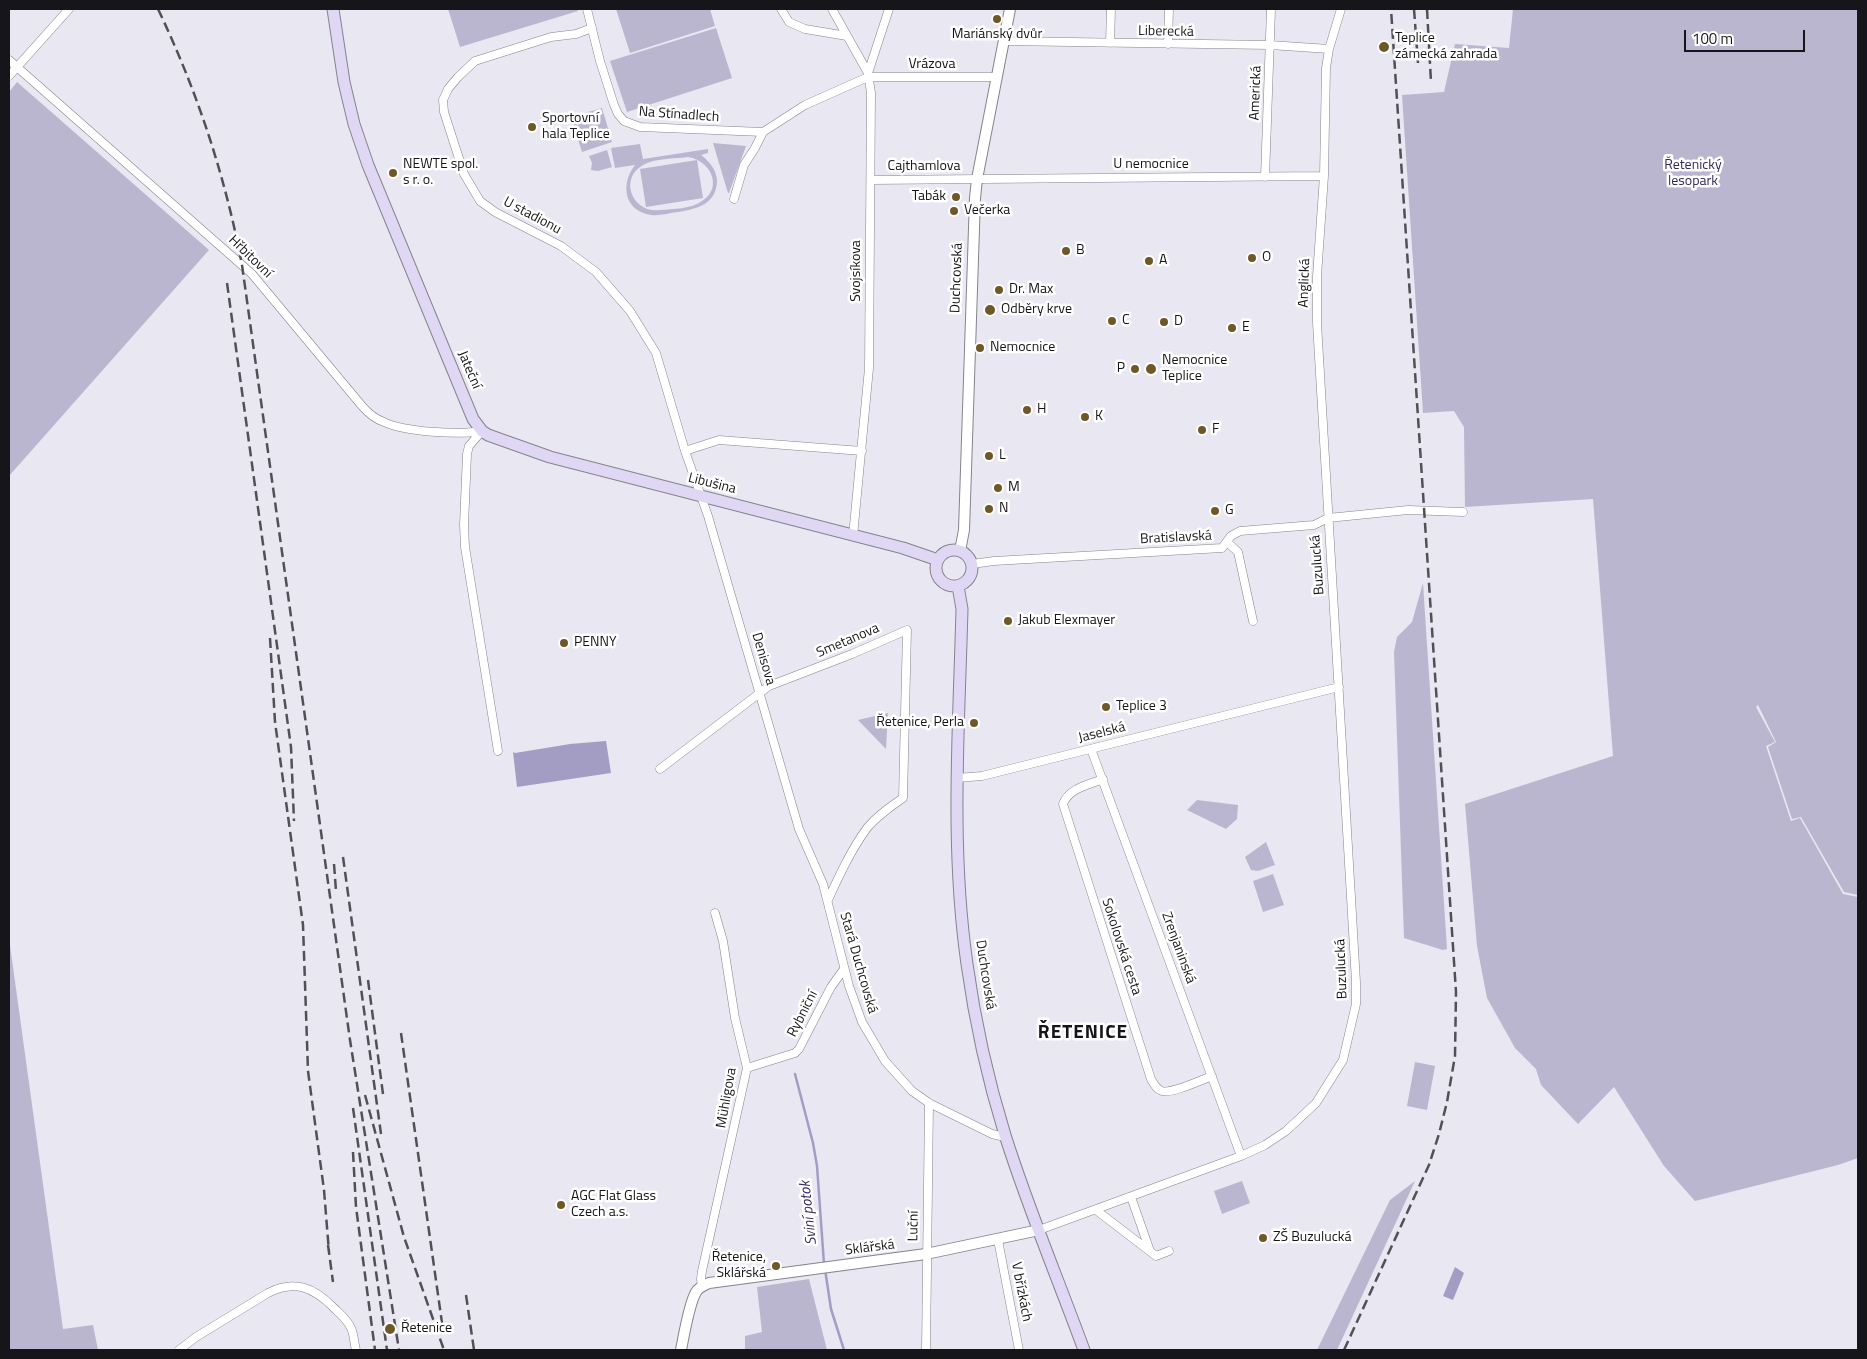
<!DOCTYPE html>
<meta charset="utf-8">
<style>
body{margin:0}
#map{position:relative;width:1867px;height:1359px;overflow:hidden;background:#e9e7f1;font-family:"Titillium Web",sans-serif}
canvas{display:block}
.frame{position:absolute;inset:0;border:10px solid #161519;pointer-events:none}
.scale{position:absolute;left:1684px;top:30px;width:121px;height:22px;box-sizing:border-box;border:2px solid #161519;border-top:0;padding-left:6px;font-size:15px;line-height:18px;white-space:nowrap;color:#161519;-webkit-text-stroke:4px #fff;paint-order:stroke}
</style>
<div id="map">
<canvas width="1867" height="1359"></canvas>
<div class="frame"></div>
<div class="scale">100 m</div>
</div>
<script>
const ctx = document.querySelector('canvas').getContext('2d');
ctx.lineJoin = 'round';
function paint(path, color) {
  ctx.fillStyle = color;
  ctx.fill(path, 'evenodd');
}
function strokePath(path, color, width, dash) {
  ctx.strokeStyle = color;
  ctx.lineWidth = width;
  ctx.lineCap = dash ? 'butt' : 'round';
  ctx.setLineDash(dash || []);
  ctx.stroke(path);
}
function write(font, color, halo, rows, align = 'center') {
  ctx.font = font + ' "Titillium Web",sans-serif';
  ctx.lineWidth = 5;
  ctx.setLineDash([]);
  ctx.textBaseline = 'middle';
  ctx.strokeStyle = halo;
  ctx.fillStyle = color;
  for (const [text, x, y, turn = 0] of rows) {
    ctx.save();
    ctx.translate(x, y);
    ctx.rotate((+turn || 0) * Math.PI / 180);
    ctx.textAlign = isNaN(turn) ? turn : align;
    if (halo) ctx.strokeText(text, 0, 0);
    ctx.fillText(text, 0, 0);
    ctx.restore();
  }
}
paint(new Path2D(`
 M448,9H577L578,11L460,47Z
 M616,9H710L715,26L630,53Z
 M1513,9H1858V895L1844,892L1801,817L1792,819L1768,747L1776,742L1758,705L1756,707L1775,742L1766,746L1791,821L1800,818L1843,894L1858,897V1158L1838,1165L1695,1201L1664,1166L1614,1087L1578,1124L1541,1085L1536,1069L1515,1048L1487,998L1477,946L1465,804L1613,756L1593,499L1465,507L1464,427L1454,411L1423,413L1402,95L1444,92L1455,44L1509,48Z
 M716,28L732,78L627,112L610,61Z
 M17,82L209,250L9,476V92Z
 M602,108L612,142L582,152L571,117Z
 M713,143L746,146L729,193H728Z
 M640,144L643,159L708,149V153L701,155C709,161 716,169 717,180C717,204 697,209 678,212C669,213 660,216 651,215C624,211 620,184 635,165L615,168L611,148ZM688,157C710,160 724,187 702,201C691,209 673,209 660,210C633,214 618,179 643,165C655,158 674,159 688,157Z
 M607,150L612,167L598,171L591,170L592,163L589,156Z
 M697,160L703,198L646,207L640,169Z
 M1423,583L1447,949L1443,950L1404,938L1394,652L1397,637L1412,622Z
 M888,713L886,749L858,720Z
 M1197,800L1238,805L1237,819L1226,829L1187,810Z
 M1266,842L1275,865L1258,871L1251,870L1245,857Z
 M1273,874L1284,905L1263,912L1253,881Z
 M9,938L63,1329L93,1325L98,1350H9Z
 M1415,1062L1435,1066L1427,1110L1407,1106Z
 M1242,1181L1250,1203L1222,1214L1214,1191Z
 M1415,1181L1337,1350H1317L1390,1200Z
 M809,1279L827,1350H745V1336L762,1332L757,1287Z`), '#bab6cf');
paint(new Path2D(`
 M606,741L611,773L517,787L513,752L515,753L570,744Z
 M1455,1267L1464,1273L1453,1300L1443,1296Z`), '#a49dc3');
strokePath(new Path2D(`
 M795,1074L813,1143L817,1166L824,1264
 M825,1269L831,1309L844,1350`), '#a49dc3', 2.5);
const minor = new Path2D(`
 M587,9L600,61L614,105L618,114L624,121L640,127L763,132
 M781,9L789,22L805,29L847,36
 M832,9L868,73
 M592,28L576,34L551,37L475,61L458,77L448,89L443,100L444,112L464,174L480,201L495,212L561,246L596,272L630,311L656,353L685,451L708,516L799,829L823,884L849,986L862,1022L885,1061L912,1091L929,1103L992,1134L1005,1137
 M1004,41L1270,45L1329,49
 M1110,43L1111,9
 M1168,44L1169,9
 M9,60L252,274L362,406C368,413 375,419 384,422C405,432 458,435 482,431
 M9,76L69,9
 M1265,177L1271,9
 M871,180L1324,176
 M734,199L744,165L755,148L763,132L805,105L868,77H996
 M482,431L469,446L467,454L464,525L465,547L498,751
 M685,451L719,440L862,451
 M853,536L869,368L871,93L868,73L889,9
 M1227,542L1238,552L1253,621
 M972,564L994,561L1222,548L1231,536L1240,531L1314,525L1328,518L1408,510L1463,512
 M1091,749L1241,1156
 M660,769L769,686L852,654L907,630L903,798C890,807 877,816 867,828C851,850 839,876 828,900
 M957,778L982,776L1339,687
 M1103,779C1088,785 1069,788 1063,804L1151,1079C1154,1084 1156,1089 1162,1091C1172,1094 1201,1080 1212,1076
 M747,1068L795,1053L799,1049L831,987L844,969
 M1131,1197L1150,1251
 M1096,1210L1156,1256L1169,1251
 M1039,1230L1241,1156L1265,1145L1286,1131L1316,1103L1343,1060L1356,1004V982L1317,323V276L1324,176L1326,68L1329,49L1341,9
 M998,1240L1019,1350
 M702,1286L701,1279L702,1271L747,1068L735,1018L723,941L715,913
 M179,1350L196,1337L268,1293C295,1279 314,1288 333,1307C340,1314 347,1319 351,1328C354,1334 354,1343 356,1350
 M926,1350L929,1103`);
const tertiary = new Path2D(`
 M960,551L964,530L975,198L977,179L1010,9
 M681,1350C684,1335 689,1304 696,1292C699,1287 705,1285 709,1283L926,1254L1039,1230`);
const secondary = new Path2D(`
 M333,9L344,82L354,124L368,165L473,419L482,431L488,435L550,457L903,548L938,560
 M936 568a18 18 0 1 1 36 0a18 18 0 1 1-36 0Z
 M958,586L962,609C959,727 950,846 967,964C975,1022 988,1080 1005,1135C1028,1208 1058,1279 1084,1350`);
strokePath(minor, '#85848c', 9);
strokePath(tertiary, '#85848c', 12);
strokePath(secondary, '#85848c', 13);
strokePath(minor, '#fff', 8);
strokePath(tertiary, '#fff', 10);
strokePath(secondary, '#dfd7f4', 11);
strokePath(new Path2D(`
 M158,9C197,91 225,175 242,265L350,1040L399,1350
 M1414,9L1418,63
 M1427,9L1431,82
 M227,283L291,747L294,821
 M270,638L275,722L303,925L308,1071L324,1190L329,1252
 M343,857L381,1134
 M334,864L336,891
 M368,980L383,1094
 M401,1033L443,1330
 M365,1095L404,1237L444,1350
 M353,1108L387,1350
 M353,1152L356,1207L375,1350
 M328,1245L333,1282
 M466,1295L474,1350
 M1344,1350L1429,1165L1439,1134L1447,1102L1455,1056L1456,992L1391,9`), '#525056', 2.5, [10, 5]);
for (const [x, y, r, color] of [
 [997,19,5,"#6f5828"],
 [1384,47,6,"#6f5828"],
 [532,127,5,"#6f5828"],
 [393,173,5,"#6f5828"],
 [956,197,5,"#6f5828"],
 [954,211,5,"#6f5828"],
 [1066,251,5,"#6f5828"],
 [1252,258,5,"#6f5828"],
 [1149,261,5,"#6f5828"],
 [999,290,5,"#6f5828"],
 [990,310,6,"#6f5828"],
 [1112,321,5,"#6f5828"],
 [1164,322,5,"#6f5828"],
 [1232,328,5,"#6f5828"],
 [980,348,5,"#6f5828"],
 [1135,369,5,"#6f5828"],
 [1151,369,6,"#6f5828"],
 [1027,410,5,"#6f5828"],
 [1085,417,5,"#6f5828"],
 [1202,430,5,"#6f5828"],
 [989,456,5,"#6f5828"],
 [998,488,5,"#6f5828"],
 [989,509,5,"#6f5828"],
 [1215,511,5,"#6f5828"],
 [1008,621,5,"#6f5828"],
 [564,643,5,"#6f5828"],
 [1106,707,5,"#6f5828"],
 [974,723,5,"#6f5828"],
 [561,1205,5,"#6f5828"],
 [1263,1238,5,"#6f5828"],
 [776,1266,5,"#6f5828"],
 [390,1329,6,"#6f5828"]
]) {
  const dot = new Path2D();
  dot.arc(x, y, r, 0, 2 * Math.PI);
  ctx.fillStyle = color;
  ctx.fill(dot);
  strokePath(dot, '#fff', 2);
}
write('14px', '#161519', '#fff', [
 ["Liberecká",1166,32,1],
 ["Vrázova",932,65],
 ["Americká",1256,93,-88],
 ["Na Stínadlech",679,115,4],
 ["U nemocnice",1151,165],
 ["Cajthamlova",924,167],
 ["U stadionu",532,216,28],
 ["Hřbitovní",250,257,44],
 ["Svojsíkova",857,271,-90],
 ["Duchcovská",957,278,-88],
 ["Anglická",1305,283,-88],
 ["Jateční",469,370,67],
 ["Libušina",712,484,14],
 ["Bratislavská",1176,538,-3],
 ["Buzulucká",1318,565,-94],
 ["Smetanova",848,641,-23],
 ["Denisova",763,659,74],
 ["Jaselská",1102,733,-14],
 ["Sokolovská cesta",1121,947,72],
 ["Zrenjaninská",1178,948,70],
 ["Stará Duchcovská",858,963,74],
 ["Buzulucká",1342,969,-92],
 ["Duchcovská",985,975,81],
 ["Rybniční",803,1014,-63],
 ["Mühligova",727,1098,-80],
 ["Luční",914,1226,-89],
 ["Sklářská",870,1248,-7],
 ["V břízkách",1021,1292,79]
]);
write('14px', '#161519', '#fff', [
 ["Mariánský dvůr",997,35,"center"],
 ["Teplice",1395,39],
 ["zámecká zahrada",1395,55],
 ["Sportovní",542,119],
 ["hala Teplice",542,135],
 ["NEWTE spol.",403,165],
 ["s r. o.",403,181],
 ["Tabák",946,197,"right"],
 ["Večerka",964,211],
 ["B",1076,251],
 ["O",1262,258],
 ["A",1159,261],
 ["Dr. Max",1009,290],
 ["Odběry krve",1001,310],
 ["C",1122,321],
 ["D",1174,322],
 ["E",1242,328],
 ["Nemocnice",990,348],
 ["Nemocnice",1162,361],
 ["Teplice",1162,377],
 ["P",1125,369,"right"],
 ["H",1037,410],
 ["K",1095,417],
 ["F",1212,430],
 ["L",999,456],
 ["M",1008,488],
 ["N",999,509],
 ["G",1225,511],
 ["Jakub Elexmayer",1018,621],
 ["PENNY",574,643],
 ["Teplice 3",1116,707],
 ["Řetenice, Perla",964,723,"right"],
 ["AGC Flat Glass",571,1197],
 ["Czech a.s.",571,1213],
 ["ZŠ Buzulucká",1273,1238],
 ["Řetenice,",766,1258,"right"],
 ["Sklářská",766,1274,"right"],
 ["Řetenice",401,1329]
], 'left');
write('14px', '#382a5b', '#fff', [
 ["Řetenický",1693,166],
 ["lesopark",1693,182]
]);
write('italic 15px', '#3c2e60', '#fff', [
 ["Sviní potok",809,1213,-96]
]);
ctx.letterSpacing = '1px';
write('bold 19px', '#161519', '#fff', [
 ["ŘETENICE",1083,1033]
]);
ctx.letterSpacing = '0px';
</script>
